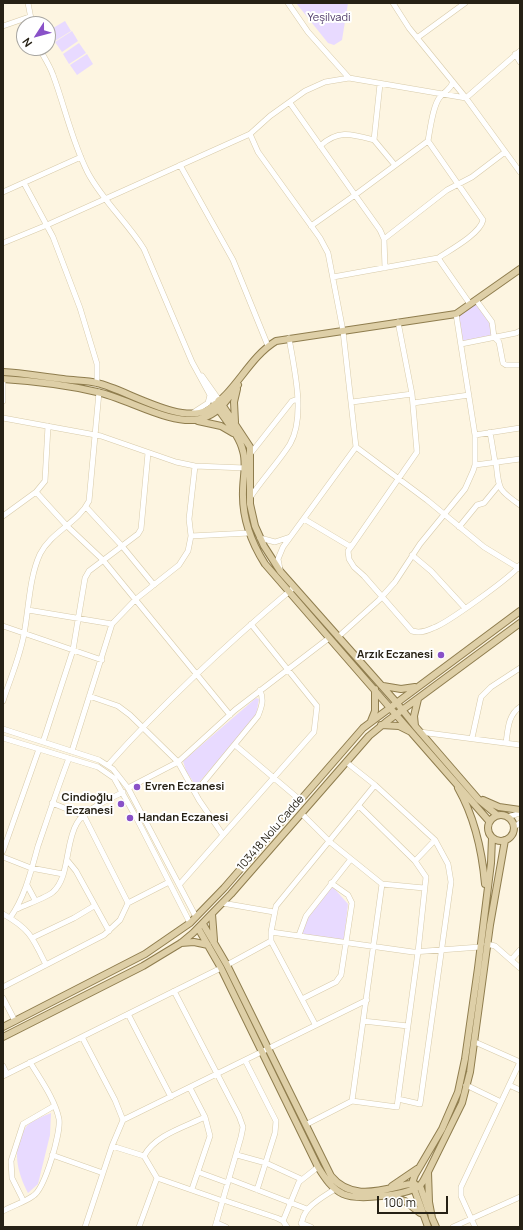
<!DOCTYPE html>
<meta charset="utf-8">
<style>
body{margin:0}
#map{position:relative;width:523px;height:1230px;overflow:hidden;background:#fdf5e1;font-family:Manrope,sans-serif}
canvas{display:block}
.frame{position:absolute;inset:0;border:4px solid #262115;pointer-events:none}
.north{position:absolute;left:16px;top:16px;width:40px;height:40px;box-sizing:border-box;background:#fff;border:1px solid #a8a6a1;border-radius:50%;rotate:234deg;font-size:11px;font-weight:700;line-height:16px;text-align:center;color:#262115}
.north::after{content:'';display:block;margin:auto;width:14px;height:18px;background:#8951c8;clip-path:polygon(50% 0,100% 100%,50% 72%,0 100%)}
.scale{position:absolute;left:377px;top:1196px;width:71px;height:18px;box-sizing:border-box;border:2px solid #262115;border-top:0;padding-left:5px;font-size:12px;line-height:14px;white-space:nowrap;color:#262115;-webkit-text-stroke:3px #fff;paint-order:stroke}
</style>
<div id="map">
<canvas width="523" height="1230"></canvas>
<div class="frame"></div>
<div class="north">N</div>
<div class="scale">100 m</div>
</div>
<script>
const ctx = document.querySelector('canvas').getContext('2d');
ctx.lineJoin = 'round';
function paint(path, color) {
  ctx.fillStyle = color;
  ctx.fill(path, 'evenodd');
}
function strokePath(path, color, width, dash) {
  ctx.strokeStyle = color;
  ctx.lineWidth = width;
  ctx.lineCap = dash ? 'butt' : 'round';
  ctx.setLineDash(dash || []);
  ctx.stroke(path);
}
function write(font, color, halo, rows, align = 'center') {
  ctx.font = font + ' Manrope,sans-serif';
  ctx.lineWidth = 4;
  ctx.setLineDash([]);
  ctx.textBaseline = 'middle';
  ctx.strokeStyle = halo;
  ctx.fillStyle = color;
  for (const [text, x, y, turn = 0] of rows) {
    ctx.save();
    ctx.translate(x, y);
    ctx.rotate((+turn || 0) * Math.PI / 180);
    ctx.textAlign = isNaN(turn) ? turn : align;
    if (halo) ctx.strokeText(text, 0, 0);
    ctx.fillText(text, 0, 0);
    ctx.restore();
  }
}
paint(new Path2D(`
 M296,3H348L342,40L334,45L328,43Z
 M65,21L71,31L55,41L48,31Z
 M72,31L78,41L62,52L55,42Z
 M79,43L86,53L69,64L63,54Z
 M87,54L93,64L77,75L70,65Z
 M476,300L492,322L494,337L461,344L456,314Z
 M256,698L259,699L256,716L196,786L186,771L183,761Z
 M333,887L348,904L344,940L304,935L302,932L306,919L330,888Z
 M51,1113L50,1135L38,1184L28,1193C17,1172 11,1148 26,1127C30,1121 44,1116 51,1113Z`), '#e8daff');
const minor = new Path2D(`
 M28,3L32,24
 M288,3L308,32L349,78
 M393,3L409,28L466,98L520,172
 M3,26L29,17
 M417,38L465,3
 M39,48C44,57 50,66 53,75C65,107 72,142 88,173C103,201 127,222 144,249L192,362L215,404
 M515,54L520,62
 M380,84L374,140L394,164
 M290,103L355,195L428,141
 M320,146C338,129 352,134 374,140
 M180,165L233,260L268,346
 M24,183L53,237L80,308L97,364V383
 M3,192L81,157
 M311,226L355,195L380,230L384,239L385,268
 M384,239L447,190L472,177L505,152
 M3,243L47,225L250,134
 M438,258C450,250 480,234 483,220L428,141C430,130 433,103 441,96C446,90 450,90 453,82
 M333,277L438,258L470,304
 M476,300L492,322L494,337L499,342L503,363L506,365H520
 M398,322L412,394L417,452L351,547L348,551L349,559L354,567L364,576L412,631C419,633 427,631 433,628C446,624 513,576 520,565
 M461,344L516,333L520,331
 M202,376L219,400
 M3,381V401
 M352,402L412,394
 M413,403L469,395
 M194,412L208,403L210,395
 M3,418L101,436L176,462L195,466L245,468
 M490,432L495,462
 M475,435L520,428
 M356,447L427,500L484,547L520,569
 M251,453L292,401L298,399
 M496,462C499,489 497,489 520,505
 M475,465L520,459
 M36,492L67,526L103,560L230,715
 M250,498C262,479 278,463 290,444C306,416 294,368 289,338
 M86,507L122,546L154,585
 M3,516L36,492L45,481L48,426
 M304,519L351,547
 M459,527L477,505L484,503L498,486
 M191,536L249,533
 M260,538L275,542L290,537
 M412,555L431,571L465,608
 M280,569L278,559L283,547L356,447L343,331L328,253L320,238L258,152L250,134L270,116L305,91L325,82L349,78L466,98L520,51
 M28,610L112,624L136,599L179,565L188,551L191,536L189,519L195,466
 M3,626L102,660
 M338,637L379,600L395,582L420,544L465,489L473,471L475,465V435L456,314
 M89,696L118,706L130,715L178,762L199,800L223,835
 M3,701C10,679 20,657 24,634C29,608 29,578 40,554C51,532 78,523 89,501L99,392
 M3,729L99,760L113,769L128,788L196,917
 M420,732L520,745
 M3,738L98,767L114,778L137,819L190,923
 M472,738L481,697L491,687L520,668
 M43,742L73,650L85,578L89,571L138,534L141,529L148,453
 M506,743C508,729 508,715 520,707
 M235,745L300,800
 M72,751L112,624
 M346,762L375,785L435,840L448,864L451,882L420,1104L398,1099L397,1107L352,1101
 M109,764C165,701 227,644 292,589
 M128,788L178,762L235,710L329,638
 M194,790L198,789L258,716C262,706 264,700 260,690
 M52,803L84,816L128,903
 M359,806L415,861L426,877L418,952L398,1099
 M302,814L330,842L382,884L424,888
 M508,817L520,813
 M514,827L520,823
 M3,851L39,749
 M3,857L31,868L63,874
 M67,860L76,871L109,931
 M415,861L435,840
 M27,885L35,900
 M179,885L314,732L317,706L251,624
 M222,903L274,912
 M17,909C25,905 48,897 53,892C70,877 65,842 77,823C86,808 109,800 123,792
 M3,914C30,929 33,938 46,965
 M10,918C25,897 31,871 38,846C48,817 58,787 69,758
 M271,932L413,952L480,947
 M299,935L306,916L351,859
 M32,938L74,918L94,906
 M487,944L495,946L520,968
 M511,960L520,950
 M227,965L271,941
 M3,987L104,935L120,920L128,903L169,882
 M174,991L239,1116L243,1127L241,1137L215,1227
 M3,998L15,1021
 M302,999L336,982L341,975L352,903L348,895L331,883
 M128,1014L171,1097
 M363,1021L408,1026
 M315,1024L271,941V932L276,906L375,785
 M82,1037L115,1100L123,1120
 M475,1042L520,1062
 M245,1060L276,1121L275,1133L257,1190
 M3,1066L7,1074
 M3,1076L221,968
 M466,1085L501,1102
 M509,1085L520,1090
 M190,1088L205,1117L210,1136L192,1189
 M307,1124L352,1101L382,884
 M112,1146L144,1156L157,1178L139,1227
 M52,1155L103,1173
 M237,1155L266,1163L301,1179
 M144,1156C155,1135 185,1127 205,1117
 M198,1172L228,1183
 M157,1178L223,1201
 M229,1179L307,1209
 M23,1200L12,1178L11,1161L23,1124L54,1106
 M223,1200L277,1218L283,1221L287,1227
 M3,1211C12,1206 25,1202 33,1196C45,1189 61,1132 59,1119C55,1099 40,1079 30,1062
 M283,1221L299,1182L318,1167
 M217,1223L226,1227
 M301,1223L311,1227
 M85,1227L112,1146L123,1120L367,1000
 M302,1227C300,1208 322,1198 335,1189
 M453,1227L520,1197
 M475,1227L461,1196V1187L520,1062`);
const major = new Path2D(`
 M3,372C24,373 43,377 63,379C74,381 86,380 97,383C125,389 180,425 207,410C236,393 248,358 276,341L456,314L520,269
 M3,379C34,381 67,385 97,392C127,398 171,426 200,419C218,415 228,399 238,385
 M219,400L250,447V504L255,526L264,546L280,571L396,702L415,726
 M215,404C224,419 239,434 243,451C247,464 243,478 243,491C242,518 251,542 265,564L411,732
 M198,421L221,426L233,433
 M235,422L234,402L237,389
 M383,686L401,689L415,687
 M418,699L414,716L415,726L479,800L497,815
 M371,721L375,711V689
 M381,725L399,726L411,732L489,821
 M458,788C475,818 482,850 485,884
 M483,800L499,807L520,810
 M488 828a13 13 0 1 1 26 0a13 13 0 1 1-26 0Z
 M212,914L214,940
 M203,924L227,965L331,1176C348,1197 372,1193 396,1187C402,1186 409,1183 415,1184
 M198,928L221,968L318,1167C325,1178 331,1188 343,1194C358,1201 404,1195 418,1187C423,1184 425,1177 428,1172
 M181,943L194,942L208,945
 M3,1027L145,954L190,923L224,888L363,728L520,611
 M3,1037L143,966L181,943L193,933L231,894L369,736L386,722L520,623
 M392,1186L417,1169
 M420,1186L428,1209
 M389,1196L405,1201L420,1213
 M428,1227L412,1183L415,1175L442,1129L458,1092L465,1059L478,968L491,863L492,838
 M436,1227L432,1218L429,1202L428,1172L462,1103L470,1072L490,925L505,840`);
strokePath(minor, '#d7caa9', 6);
strokePath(major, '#8f7d4e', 8);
strokePath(minor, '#fff', 5);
strokePath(major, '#decfa7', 6);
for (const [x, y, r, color] of [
 [441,655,4,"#8951c8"],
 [137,787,4,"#8951c8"],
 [121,804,4,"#8951c8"],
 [130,818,4,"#8951c8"]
]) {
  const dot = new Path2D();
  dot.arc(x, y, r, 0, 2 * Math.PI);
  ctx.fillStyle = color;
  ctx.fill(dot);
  strokePath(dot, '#fff', 1.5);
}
write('11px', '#4b3666', '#fff', [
 ["Yeşilvadi",329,18]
]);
write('bold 11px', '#262115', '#fff', [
 ["Arzık Eczanesi",433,655],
 ["Evren Eczanesi",145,787,"left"],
 ["Cindioğlu",113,798],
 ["Eczanesi",113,811],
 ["Handan Eczanesi",138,818,"left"]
], 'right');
write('11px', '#262115', '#fff', [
 ["103418 Nolu Cadde",271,833,-49]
]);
</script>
